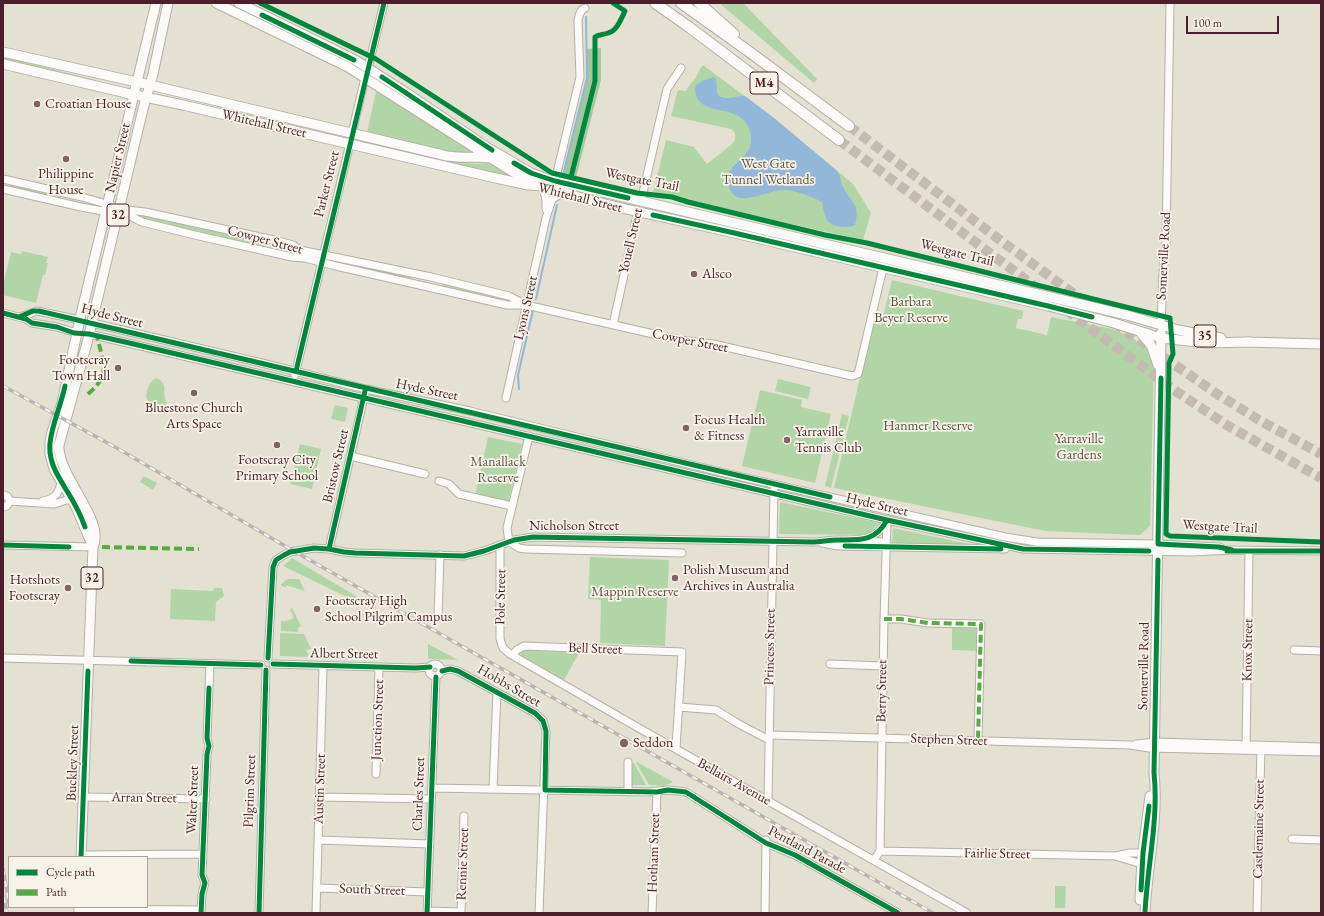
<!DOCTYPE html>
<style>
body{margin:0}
#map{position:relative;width:1324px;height:916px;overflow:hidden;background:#e4e1d2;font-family:"EB Garamond",serif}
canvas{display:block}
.frame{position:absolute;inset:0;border:4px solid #4a1f2b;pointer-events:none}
.legend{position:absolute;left:8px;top:856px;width:140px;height:52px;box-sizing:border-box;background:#f7f3e8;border:1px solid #b29e9c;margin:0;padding:5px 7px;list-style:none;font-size:12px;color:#4a1f2b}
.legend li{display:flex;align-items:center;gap:8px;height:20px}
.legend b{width:20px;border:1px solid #b29e9c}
.scale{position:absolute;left:1186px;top:16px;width:93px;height:18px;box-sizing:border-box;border:2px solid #4a1f2b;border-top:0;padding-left:5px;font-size:12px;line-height:14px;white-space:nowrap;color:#4a1f2b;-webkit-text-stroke:3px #f7f3e8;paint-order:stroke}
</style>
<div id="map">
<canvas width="1324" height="916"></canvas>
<div class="frame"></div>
<ul class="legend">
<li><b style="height:5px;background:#00873e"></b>Cycle path</li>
<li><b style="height:5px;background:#57aa44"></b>Path</li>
</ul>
<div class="scale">100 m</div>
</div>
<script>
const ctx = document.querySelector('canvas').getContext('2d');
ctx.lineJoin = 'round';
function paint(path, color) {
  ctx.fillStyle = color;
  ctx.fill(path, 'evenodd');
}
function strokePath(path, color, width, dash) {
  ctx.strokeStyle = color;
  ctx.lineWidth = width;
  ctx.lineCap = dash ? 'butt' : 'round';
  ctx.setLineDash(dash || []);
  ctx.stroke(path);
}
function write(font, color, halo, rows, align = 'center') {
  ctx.font = font + ' "EB Garamond",serif';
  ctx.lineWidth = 3.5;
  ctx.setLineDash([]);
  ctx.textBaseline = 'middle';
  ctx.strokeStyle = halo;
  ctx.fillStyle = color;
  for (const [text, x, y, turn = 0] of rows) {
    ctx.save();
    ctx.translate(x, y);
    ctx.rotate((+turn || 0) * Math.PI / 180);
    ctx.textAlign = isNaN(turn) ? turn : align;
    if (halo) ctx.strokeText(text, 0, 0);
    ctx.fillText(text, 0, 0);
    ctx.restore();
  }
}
paint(new Path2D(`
 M719,3H742L745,5L817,79L814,83Z
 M3,56L41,65L59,71L96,80L95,81L3,61Z
 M703,65L774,118L853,184L871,213L863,240L653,193L666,140L694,147L707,164L732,144L735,140V133L731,129L671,116L678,90L686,91C688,86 693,82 696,77C698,72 700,69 703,65Z
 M378,89L472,150L470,154L449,152L367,133L376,91Z
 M366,140L463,162L476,164L490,163L507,173L505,177L365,143Z
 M11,184L59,195L60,198L59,199L10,188Z
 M140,214L269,242V244L266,247L140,219L139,217Z
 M22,251L48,257L46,263H48L45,275H43L36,303L3,295V285L11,252L21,254Z
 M339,260L410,276L411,279L410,281L338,263L337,261Z
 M892,280L1023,311L1022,319H1018L1016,328L1047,335L1051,317L1113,329L1134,339L1151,352L1154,365L1150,526L1140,535L1045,531L834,488L873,323L881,325Z
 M444,284L499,296L502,298V300L499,301L441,287V285Z
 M157,378C168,385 163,389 165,399C166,402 168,404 168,408L165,412C160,411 149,405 147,399C145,392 150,379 157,378Z
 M778,379L811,387L808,399L775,391Z
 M760,390L802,400L801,407L831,414L815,483L742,466Z
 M335,405L348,408L345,422L331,419Z
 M842,414L849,416L831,488L825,486Z
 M488,437L522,444L508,503L475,495Z
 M300,444L321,449L312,489L290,484Z
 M144,476L157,483L153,490L140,482Z
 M780,502L879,523L869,535L779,534Z
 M893,528L978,546L892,544Z
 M590,557L669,560L665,646L600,643L601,600L588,599Z
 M292,558L356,596L355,601L283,566Z
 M288,579H299L305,591L286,585V587L281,586V584Z
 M214,588H222L224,596L216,602L215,621L170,619L171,589L213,591Z
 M292,608L301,626L298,628V632L281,631V621H286L294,618L290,609Z
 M952,626L976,627V651L952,650Z
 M280,633L304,634L311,649L306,650L310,657L280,656Z
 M428,644L458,660L428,659Z
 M525,650L579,653L564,680L521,655L522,651Z
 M636,762H637L673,782L664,786L649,785Z
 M633,763H634L646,785H631L632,764Z
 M1055,886H1066L1065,908H1055Z`), '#b1d5a7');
paint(new Path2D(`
 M601,48V80L576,177L563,175L587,78L586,49Z`), '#a3c69d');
paint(new Path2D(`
 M714,77L716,79L717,92L719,96C728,101 736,95 745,96L774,118L836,170C843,178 839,180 843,187C851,204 861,203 855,225C847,229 829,227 826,218C824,213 823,207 822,202C812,197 796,190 784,190C771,190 748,202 737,197C733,195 731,191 729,187C720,170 746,159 750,147C751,144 751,138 751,135C744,97 694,123 695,86L702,81Z`), '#92b7d9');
strokePath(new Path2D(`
 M563,175L587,78L586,17
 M536,299L557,205
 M519,389L518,375L533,310`), '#92b7d9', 2);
strokePath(new Path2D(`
 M849,126L1000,240L1100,313L1214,392L1259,420L1321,454
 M839,140L1050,298
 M1066,310L1177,392L1230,427L1321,478`), '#c5bab1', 10, [10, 5]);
const minor = new Path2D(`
 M368,68L384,3
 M352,133L365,78
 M3,179L82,197L127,210L145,212L274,240L293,245L300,250L431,277L509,296L524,304
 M555,181L580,77L578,21C579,15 580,10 585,8
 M543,186L546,200V209
 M3,189L81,207L130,216L142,222L199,236L292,257L305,258L336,266L507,305H526L680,340L713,344L852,376L858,374L883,268
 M641,201L667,89L681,68
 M3,313L26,319L32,323L57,327L77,333
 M20,317L37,311L80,320
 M92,323L266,364L366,389L470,411L729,474L1005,537L1037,542L1158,544L1220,547
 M613,325L638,211
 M1161,325L1163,274L1166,241L1170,3
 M89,334L887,520L1023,549L1193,552L1232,550L1321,551
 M295,375L350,143
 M506,398L546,218L552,199L563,193
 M529,436L507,528L509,542L519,548L525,549L682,553
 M350,456L425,474
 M439,481L449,484L459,494L512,506
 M3,495L7,496L10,501L7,506L3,507
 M10,501L54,504L67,500L70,496
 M43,501C54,499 59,494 61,482
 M864,541L886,542
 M822,543L838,546L1005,549
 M3,545L93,547
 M500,545V639L503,648L510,654L644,731L967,913
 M329,549L365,393
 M438,617L440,555
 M884,619H901L928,623L981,624L978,740
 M1294,650L1321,651
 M512,655L517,650L524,646L682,652L676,748
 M3,658L261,665
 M268,658L273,567L276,560L284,555L290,552L314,548L329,549L344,552L355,553L464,556L484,551L514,540L533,537L812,542C820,542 829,540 837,540C860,540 875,542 887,520
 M429 670a6 6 0 1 1 12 0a6 6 0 1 1-12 0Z
 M273,664L415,668L430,667
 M830,664L883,666
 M442,671L450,669L458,671L535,713L543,721L546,731L539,913
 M679,707L716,710L737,723L769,740
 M769,735L1130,745L1149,748L1321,752
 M1136,744L1155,742L1321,747
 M1246,750L1249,550
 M376,774L379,667
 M432,788L648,792L668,790L686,792L766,843L795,855L898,913
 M493,789L497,692
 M628,792V762
 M83,797L206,799
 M320,797L431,799
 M768,800L774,490
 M1292,839L1321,840
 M318,840L430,844
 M880,851L1115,856L1130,853H1143
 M81,855L203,854
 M1115,856L1142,864
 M874,860L880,851L884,619L887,522
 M317,888L428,892
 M79,909L201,910
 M427,911L461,912
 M201,913L202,894L205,883L202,875L207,754L209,746L207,738L210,664
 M259,913L266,670
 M316,913L323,666
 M427,913L436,677
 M461,913L464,816
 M652,913L657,792
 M765,913L766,840
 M1257,913L1261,747`);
const major = new Path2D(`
 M216,3L348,67L513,172L534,182
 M239,3L355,60L405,92L488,148L531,173L547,179L1127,315L1178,330L1221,338
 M3,52L150,85L447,156C467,159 486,155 505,160
 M3,64L126,93L183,105L491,177L528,185L543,186L585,199L626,209L730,232L1048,306L1114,323L1161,338L1206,343L1250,342
 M1141,333L1151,345L1158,365
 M1246,342L1321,344
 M93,547L76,507L54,469L50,454V442L52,432L62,403L81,314L156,3
 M81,857L93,547C106,520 57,476 59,445L87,343L144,105L153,74L168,3
 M1140,900L1142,858L1150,796
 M79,913V907
 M1145,913C1147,867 1159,819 1154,773L1161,333`);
const highway = new Path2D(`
 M655,3L689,27L839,140
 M681,3L751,53L849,126
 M699,3L734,34`);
strokePath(minor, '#b6b0a8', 9);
strokePath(major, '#b6b0a8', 11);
strokePath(highway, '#b6b0a8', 12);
strokePath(minor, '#fbfaf8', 7);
strokePath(major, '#fbfaf8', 9);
strokePath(highway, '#fbfaf8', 10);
const rail = new Path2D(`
 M3,386L115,447L285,546L933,913
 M3,869L9,903
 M4,897L7,913`);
strokePath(rail, '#b9b3b3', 3.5);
strokePath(rail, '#f7f3e8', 2, [6]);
strokePath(new Path2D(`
 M88,394C112,374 103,363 97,336
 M102,547L199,549
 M884,619H901L928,623L981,624L978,740`), '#57aa44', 4, [8, 4]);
strokePath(new Path2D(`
 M260,3L376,59L552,173L637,193L672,197L688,202L825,235L867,243L1170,318L1173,354L1169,363L1166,534L1170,536L1321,542
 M262,15L354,60
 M382,77L492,150
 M514,163L531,173L555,181L628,198
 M571,177L595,81V37C599,34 603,35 608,33C617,31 621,19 625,11L613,3
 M653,215L730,232L1048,306L1092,317
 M3,313L26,319L32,323L57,327L74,333L89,334L125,342L887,520L1023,549L1149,551
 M19,317L33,311H39L830,497
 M296,371L384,3
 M1161,378L1158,544L1219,547L1232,550
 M65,386C61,405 52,424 50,443C48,464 60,479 70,496C76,506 81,516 85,527
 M3,545L69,547
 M845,546L1001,549
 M329,549L365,391
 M1227,551H1321
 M268,658L273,567L276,560L284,555L290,552L314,548L329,549L344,552L355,553L464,556L484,551L514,540L533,537L812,542C820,542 829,540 837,540C860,540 875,542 887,520
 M131,661L261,665
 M273,664L415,668L430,667
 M442,671L450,669L458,671L535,713L543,721L546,731L545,790L657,792L668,790L686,792L766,843L795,855L898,913
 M81,857L88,671
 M1141,890L1143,853L1149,806
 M201,913L202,894L205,883L202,875L207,754L209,746L207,738L209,688
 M259,913L266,670
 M427,913L436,677
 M1145,913C1147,867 1159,819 1154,773L1158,560`), '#00873e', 5);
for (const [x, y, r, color] of [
 [37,104,4,"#806365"],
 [66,159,4,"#806365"],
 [694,274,4,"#806365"],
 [118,368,4,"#806365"],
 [194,393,4,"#806365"],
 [686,428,4,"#806365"],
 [787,440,4,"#806365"],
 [277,445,4,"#806365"],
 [675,578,4,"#806365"],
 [68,588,4,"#806365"],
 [317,609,4,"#806365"],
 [624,743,5,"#806365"]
]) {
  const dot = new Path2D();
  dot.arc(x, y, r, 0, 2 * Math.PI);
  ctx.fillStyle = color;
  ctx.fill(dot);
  strokePath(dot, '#f7f3e8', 1.5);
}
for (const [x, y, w] of [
 [764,83,28],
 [118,215,22],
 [1205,336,22],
 [92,578,22]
]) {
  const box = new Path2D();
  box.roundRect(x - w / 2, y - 11, w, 22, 3);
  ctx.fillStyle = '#f7f3e8';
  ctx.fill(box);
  strokePath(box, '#4a1f2b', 1);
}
write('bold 13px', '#4a1f2b', null, [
 ["M4",764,83],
 ["32",118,215],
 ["35",1205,336],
 ["32",92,578]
]);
write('14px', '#4a1f2b', '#f7f3e8', [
 ["Croatian House",45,104],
 ["Philippine",66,174,"center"],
 ["House",66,190,"center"],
 ["Alsco",702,274],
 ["Footscray",110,360,"right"],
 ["Town Hall",110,376,"right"],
 ["Bluestone Church",194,408,"center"],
 ["Arts Space",194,424,"center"],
 ["Focus Health",694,420],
 ["& Fitness",694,436],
 ["Yarraville",795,432],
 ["Tennis Club",795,448],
 ["Footscray City",277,460,"center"],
 ["Primary School",277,476,"center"],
 ["Polish Museum and",683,570],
 ["Archives in Australia",683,586],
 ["Hotshots",60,580,"right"],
 ["Footscray",60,596,"right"],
 ["Footscray High",325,601],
 ["School Pilgrim Campus",325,617],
 ["Seddon",633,743]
], 'left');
write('14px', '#4a1f2b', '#f7f3e8', [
 ["Whitehall Street",264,124,13],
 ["Napier Street",118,158,-77],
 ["Westgate Trail",642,180,11],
 ["Parker Street",327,184,-76],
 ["Whitehall Street",580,198,14],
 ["Cowper Street",265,240,15],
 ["Youell Street",631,241,-77],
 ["Westgate Trail",957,253,14],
 ["Somerville Road",1164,256,-87],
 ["Lyons Street",526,308,-77],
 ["Hyde Street",112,316,14],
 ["Cowper Street",690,341,11],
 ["Hyde Street",427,390,12],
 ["Bristow Street",336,466,-77],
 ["Hyde Street",877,505,13],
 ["Nicholson Street",574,526],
 ["Westgate Trail",1220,527,3],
 ["Pole Street",501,597,-89],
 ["Princess Street",770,647,-89],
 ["Bell Street",595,649,2],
 ["Knox Street",1248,650,-89],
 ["Albert Street",344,654,1],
 ["Somerville Road",1144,666,-89],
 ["Hobbs Street",509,686,30],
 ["Berry Street",882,691,-89],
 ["Junction Street",378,720,-88],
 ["Stephen Street",949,740,2],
 ["Buckley Street",73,763,-88],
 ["Bellairs Avenue",734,782,29],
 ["Austin Street",320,789,-88],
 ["Pilgrim Street",250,791,-88],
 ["Charles Street",419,794,-88],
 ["Arran Street",144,798,1],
 ["Walter Street",193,800,-88],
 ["Castlemaine Street",1259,829,-89],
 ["Pentland Parade",807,850,28],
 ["Hotham Street",654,853,-88],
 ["Fairlie Street",997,854,1],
 ["Rennie Street",463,864,-88],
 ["South Street",372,890,2]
]);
write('14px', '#5c5346', '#f7f3e8', [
 ["West Gate",768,164],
 ["Tunnel Wetlands",768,180],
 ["Barbara",911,302],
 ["Beyer Reserve",911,318],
 ["Hanmer Reserve",928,426],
 ["Yarraville",1079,439],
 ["Gardens",1079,455],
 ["Manallack",498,462],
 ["Reserve",498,478],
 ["Mappin Reserve",635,592]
]);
</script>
